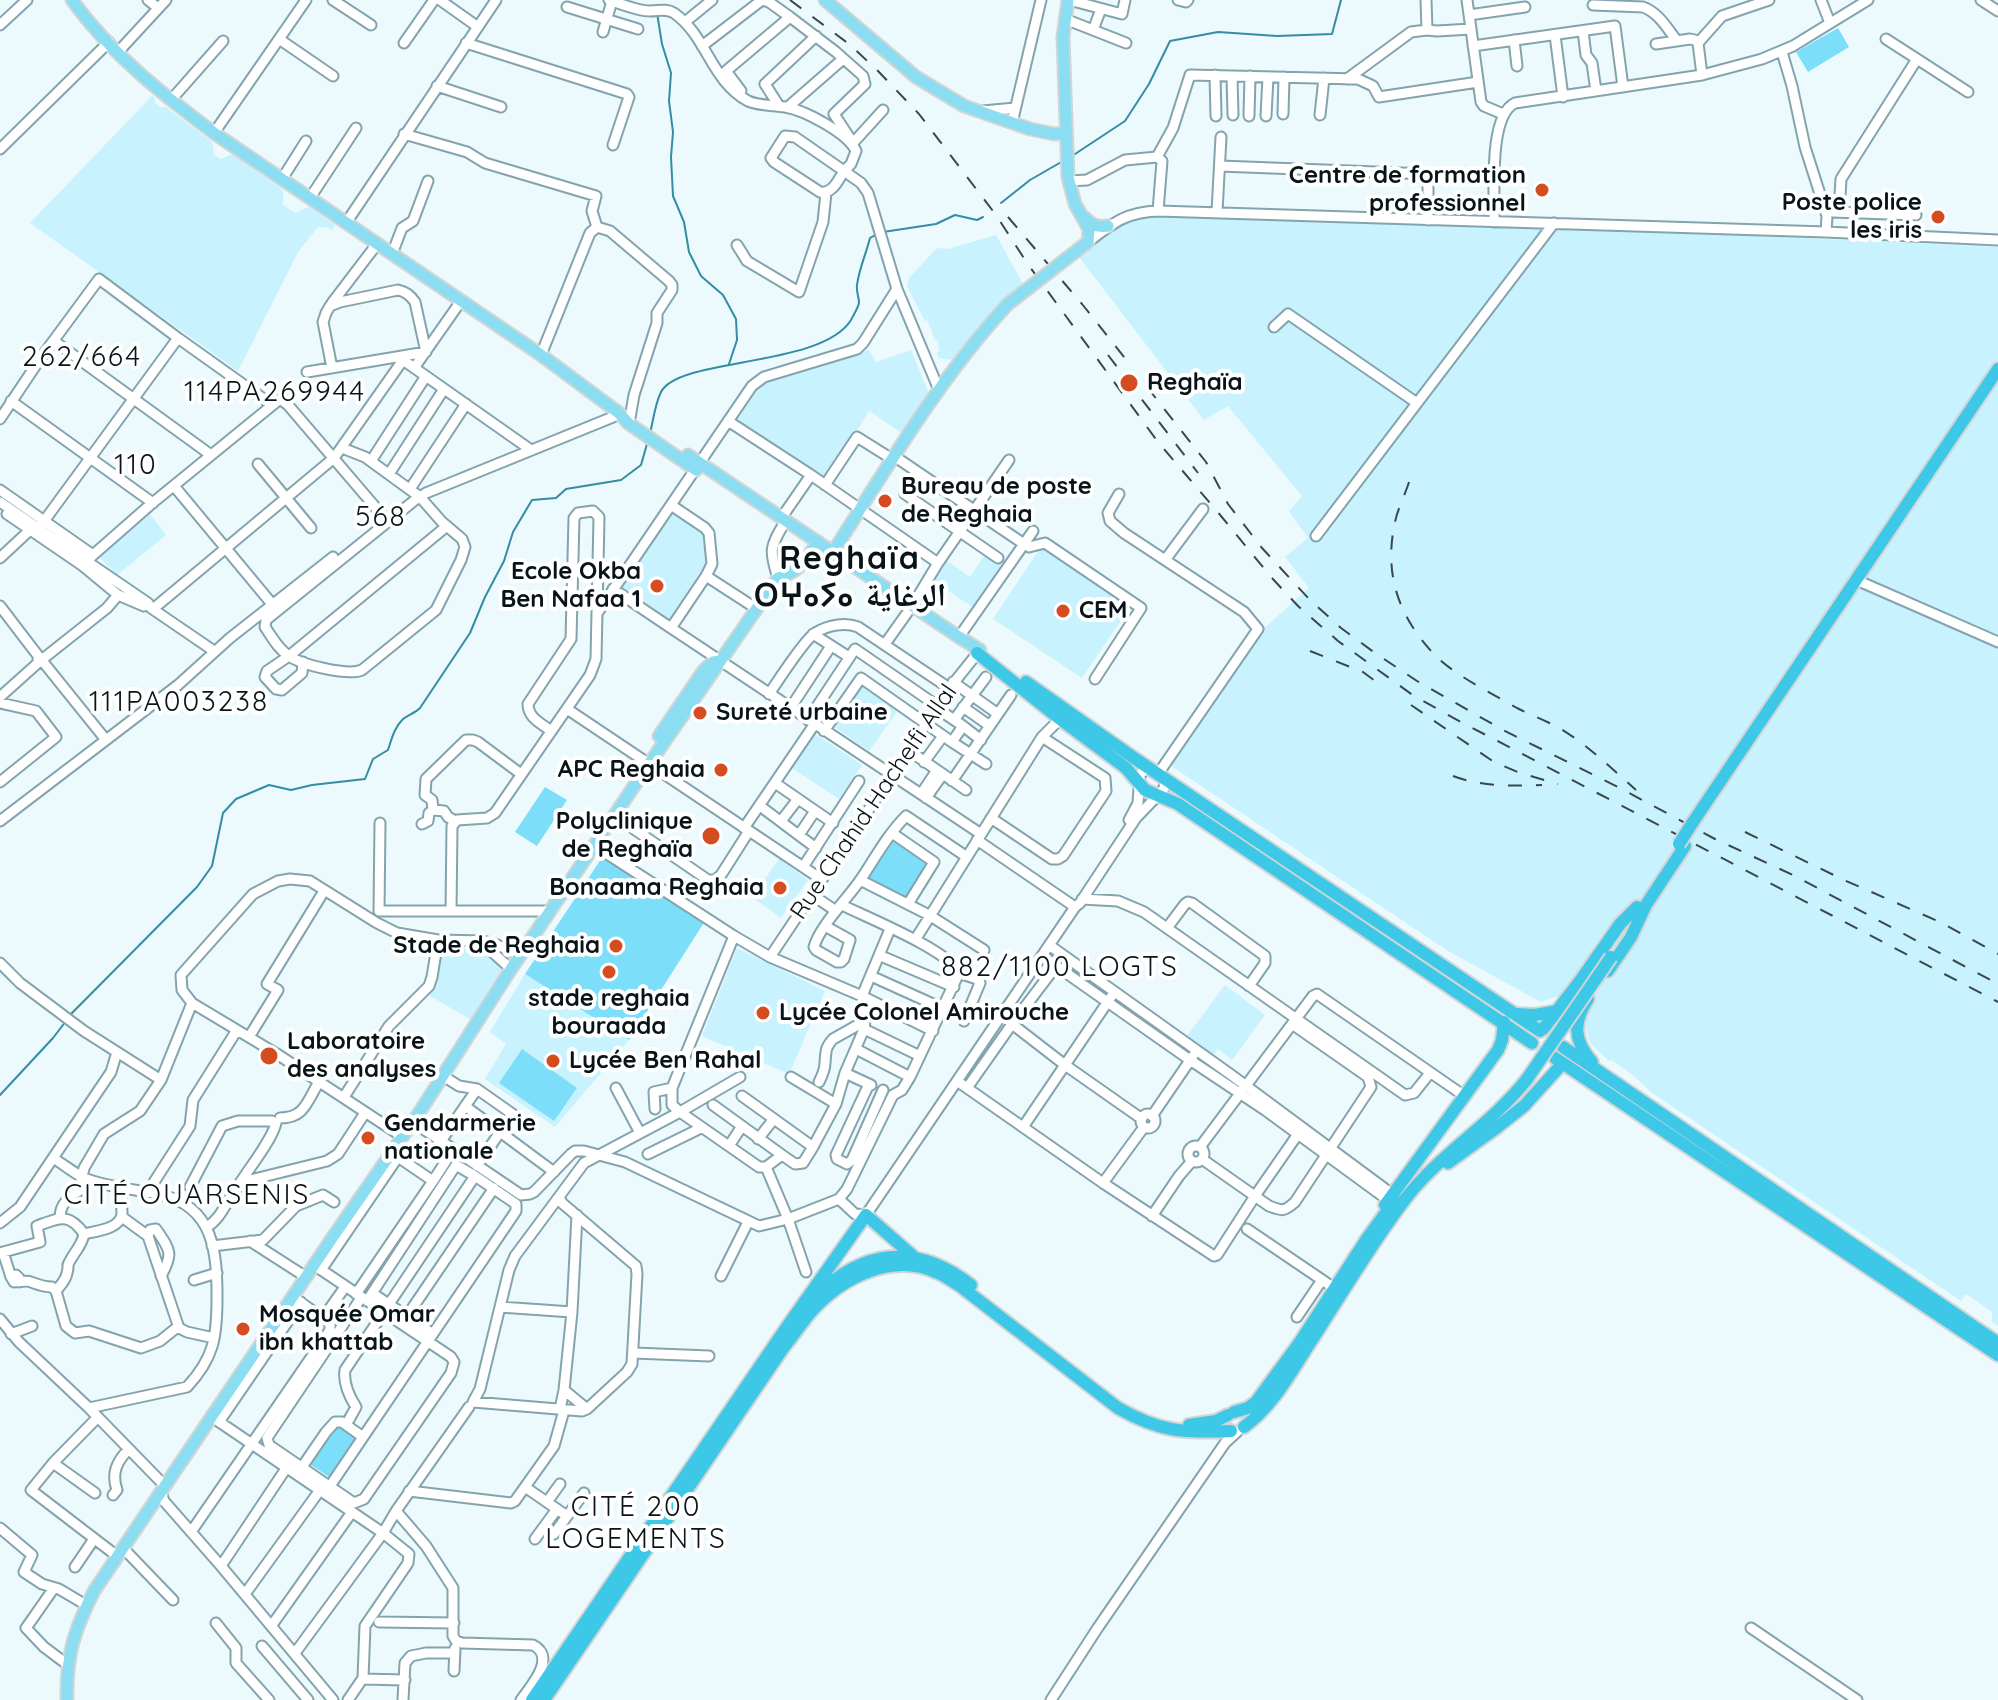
<!DOCTYPE html>
<meta charset="utf-8">
<style>
body{margin:0}
canvas{display:block;background:#ecf9fd}
</style>
<canvas width="1998" height="1700"></canvas>
<script>
const ctx = document.querySelector('canvas').getContext('2d');
ctx.lineJoin = 'round';
function paint(path, color) {
  ctx.fillStyle = color;
  ctx.fill(path, 'evenodd');
}
function strokePath(path, color, width, dash) {
  ctx.strokeStyle = color;
  ctx.lineWidth = width;
  ctx.lineCap = dash ? 'butt' : 'round';
  ctx.setLineDash(dash || []);
  ctx.stroke(path);
}
function write(font, color, halo, rows, align = 'center') {
  ctx.font = font + ' Quicksand,"Noto Naskh Arabic","Noto Sans Tifinagh",sans-serif';
  ctx.lineWidth = 8;
  ctx.setLineDash([]);
  ctx.textBaseline = 'middle';
  ctx.strokeStyle = halo;
  ctx.fillStyle = color;
  for (const [text, x, y, turn = 0] of rows) {
    ctx.save();
    ctx.translate(x, y);
    ctx.rotate((+turn || 0) * Math.PI / 180);
    ctx.textAlign = isNaN(turn) ? turn : align;
    if (halo) ctx.strokeText(text, 0, 0);
    ctx.fillText(text, 0, 0);
    ctx.restore();
  }
}
paint(new Path2D(`
 M152,96L155,98V103L160,107H166L212,142L214,155L221,159L232,154L283,190V205L295,213L309,207L335,225L332,230L326,227H318L298,252L238,371L30,223Z
 M1152,214L1518,225L1998,247V1326L1992,1322V1312L1966,1294L1961,1301L1651,1092L1634,1076L1612,1060L1609,1061L1592,1045L1589,1040L1584,1021V1011L1561,995L1541,1002L1448,951L1170,765L1262,630L1309,588L1285,557L1308,538L1289,511L1302,496L1228,406L1204,420L1079,257L1116,225L1132,219Z
 M996,235L1023,284L991,312L951,360L939,358L937,353L940,351L938,346L939,344L936,339L935,340L927,320L925,321L907,286L909,278L937,248L948,249Z
 M869,350L876,362L911,350L929,394L902,433L869,411L826,480L737,420L763,382Z
 M673,512L703,534L706,563L668,621L621,589Z
 M150,514L166,535L117,575L99,557Z
 M1043,544L1132,604L1082,678L993,619Z
 M985,554L1002,566L974,608L934,581L947,561L970,577Z
 M863,684L899,709L869,751L833,726Z
 M815,734L862,765L839,799L792,768Z
 M779,859L808,880L781,918L752,897Z
 M443,947L478,949L502,960L501,971L470,1019L430,996Z
 M737,948L825,991L789,1074L702,1036Z
 M525,974L629,1040L555,1127L485,1079L506,1044L490,1032Z
 M1225,985L1265,1015L1232,1060L1218,1049L1213,1055L1187,1036Z`), '#c7f2fe');
paint(new Path2D(`
 M1838,28L1849,47L1808,72L1796,52Z
 M545,787L567,800L537,846L515,832Z
 M886,837L928,863L906,899L861,876Z
 M603,856L707,918L629,1040L525,974Z
 M522,1049L577,1088L554,1121L499,1083Z
 M337,1420L360,1436L332,1479L308,1463Z`), '#7ddef9');
strokePath(new Path2D(`
 M657,13L662,44L671,73L669,101L673,132L671,157L673,196L684,222L689,252L701,276L723,295L736,319L737,340L729,364
 M1072,156L1125,121L1149,84L1170,41L1218,32L1277,36L1332,34L1341,0
 M1001,203L1030,180L1063,161
 M883,232L936,224L955,215L977,220L983,217
 M650,434C653,421 655,404 661,392C679,357 821,368 851,320C853,316 858,308 859,303C859,297 856,291 857,285C859,269 866,254 870,238L877,234
 M69,1016L197,887L212,866L223,813L236,799L269,785L291,790L312,785L365,779L373,759L388,750C392,738 394,728 403,719C408,715 415,713 420,708L470,633L485,597L504,561L513,532L532,500L556,498L566,489L621,480L641,465L647,444
 M0,1095L53,1038L66,1021`), '#338da3', 2);
const minor = new Path2D(`
 M148,0L158,8
 M333,0L371,25
 M440,0L478,27
 M609,0C622,4 637,11 650,11C659,11 666,8 674,13C707,36 711,81 748,101C759,106 773,105 785,107C804,110 848,133 856,151L851,164L844,171L861,183L868,193L897,289L939,390
 M761,0L769,2L790,17L836,52L863,76L865,84L834,114L853,143L883,110
 M1069,0L1122,14L1125,0
 M1178,0L1186,2L1188,0
 M1426,0L1427,30L1437,31L1471,29
 M1467,0L1481,102L1484,106L1503,114
 M1821,0L1830,23
 M1981,0L1998,11
 M1593,5L1643,7C1659,13 1667,28 1677,41
 M567,7L638,29
 M1469,15L1525,7
 M1065,19L1126,43
 M685,22L712,0
 M0,25L27,0
 M1093,30L1101,9
 M1583,31L1586,55L1592,63L1596,91
 M603,32L612,1
 M1555,35L1563,97
 M279,39L333,76
 M1886,39L1917,59
 M1514,40L1517,66
 M404,43L434,0
 M466,43L627,94L629,97L613,145
 M1698,43L1722,16L1769,0
 M1656,44L1690,39L1695,40L1698,43L1702,75
 M702,46L762,0
 M1473,46L1615,26L1623,87
 M118,52L166,0
 M1782,52L1792,86L1805,147L1827,216L1826,232
 M1215,75L1216,116
 M1232,76L1233,115
 M1347,79L1411,32L1427,30
 M437,86L501,107
 M741,91L726,71L790,17
 M171,100L223,41
 M779,106L765,84L816,36
 M788,107L843,59
 M983,111L1015,108
 M1283,114L1284,77
 M1320,115L1324,78
 M1249,116L1250,76
 M1266,116L1268,77
 M1012,123L1041,0
 M214,133L306,0
 M404,134L467,152L485,163L596,196L592,211L597,227
 M785,136L795,137L844,171C838,180 833,194 820,192L774,162L771,158Z
 M0,149L109,42
 M1157,157L1162,161L1158,211
 M1220,166L1428,174V220
 M282,179L306,141
 M1069,181L1087,180L1125,160L1157,157L1173,128L1190,75L1358,79L1373,86L1379,97L1478,82
 M310,198L356,128
 M1217,212L1221,137
 M1833,212L1916,215
 M1839,212L1841,179L1917,59L1968,92
 M1494,222C1495,194 1488,116 1515,103L1702,75L1762,59L1793,46L1868,0
 M346,223L496,0
 M1088,242C1113,223 1126,212 1158,211L1826,232L1998,240
 M737,245L747,261L799,292L823,222L826,193
 M392,254L402,228L413,221L428,181
 M332,303L377,244
 M1274,327L1288,314L1417,403
 M54,341L211,455
 M541,355L590,233L597,227L610,231L669,281L672,285V290L657,313V323L634,395L630,418
 M414,368L461,301
 M307,372L426,352L415,302C410,295 406,292 398,290L340,302L330,306L326,313L323,322L332,368
 M11,401L153,503
 M0,419L40,359L99,279L178,338
 M728,421L811,475L938,563
 M342,448L365,457L420,497L442,522L462,539L465,547L461,560L436,610L362,670C348,676 302,665 289,656C278,649 272,637 265,627L266,620L415,500L426,493L613,417L619,413
 M894,456L1024,544L1029,547L1045,543L1141,608L1095,679
 M371,461L426,376
 M258,464L311,528
 M389,474L444,389
 M825,485L857,437L892,459
 M174,486L272,604
 M410,489L466,404
 M0,490L93,555
 M905,494L998,558
 M1119,494L1108,513L1110,521L1124,533L1244,612L1258,629L1158,774
 M0,502L148,603L151,608L214,651
 M671,505L705,528L709,533L712,564L706,576L671,628L981,834
 M7,514L83,566L118,595L144,606
 M782,517L811,475
 M39,528L178,338L272,405
 M1316,536L1554,223
 M0,558L30,530
 M1165,560L1203,509
 M83,566L93,555L150,505L280,399L288,405L388,522
 M706,576L757,609
 M778,578C768,548 771,546 786,520
 M1861,582L1998,642
 M613,589L671,628
 M0,606L39,657
 M153,609L334,458L403,360L531,450
 M598,612L752,386L764,377L857,349L863,343L897,289
 M813,634L849,657
 M959,637L1033,531
 M885,644L912,606L938,563L1009,460
 M44,658L107,608L118,595
 M303,662L302,673L282,690L276,689L265,677L267,671L289,656L447,526
 M44,663L106,740
 M953,682L998,714
 M769,694C778,681 804,640 815,633C828,625 845,622 858,627L949,688
 M0,697L39,662L38,660L40,657
 M0,703L36,711L56,737L0,782
 M791,707L831,646
 M963,707L990,726
 M567,709L821,879
 M808,720L855,649L936,705
 M954,720L986,677
 M963,726L981,740
 M824,731L861,678L952,742L963,726L935,707
 M952,742L986,764
 M908,750L966,790
 M924,762L943,736
 M952,781L1011,695
 M775,783L833,823
 M921,794L937,770
 M926,798L943,774
 M760,806L816,848
 M433,810L432,800L425,795L426,779L466,740H473L478,742L521,774
 M615,816L708,880H715L721,875L749,831
 M991,818L1052,859H1058L1063,856L1106,791L1105,778L1042,737
 M1129,820L1138,803L1140,775L1147,767
 M0,821L178,685L230,638L333,557
 M781,821L798,799
 M380,823L379,911H550
 M422,824L428,821L429,813L433,810L444,811L448,817L455,821
 M744,828L814,725
 M892,833L934,862L908,904
 M799,835L815,811
 M977,840L1075,907
 M595,846L734,936L770,957L862,996L933,1031
 M803,867L859,781
 M860,880L929,915L984,950
 M811,894L836,911
 M1082,899L1118,901L1144,912L1405,1095L1414,1093L1430,1073
 M451,911L452,826L457,820L487,818L495,813L590,675L596,659L599,517L593,511L578,513L574,518L571,639L528,704C528,718 541,723 551,731
 M825,926L850,940L844,959L841,962H837L816,950L814,947C819,927 848,898 861,879C875,858 888,834 906,816L967,857
 M1167,928L1185,904L1188,902L1192,903L1265,956V963L1249,986
 M915,940L1042,737L1062,717
 M483,941L490,950L511,969
 M1049,945L1230,1074L1392,1194
 M881,956L954,987
 M1042,956L1190,1060L1265,1110L1388,1200
 M770,957L926,724L936,705L980,650
 M0,963L20,983L84,1031L161,1080
 M959,973L977,979L980,983L964,1021
 M871,976L944,1009
 M1012,1024L1065,1065L1142,1119
 M864,1029L920,1056
 M249,1037L278,990L267,984L324,891
 M856,1049L910,1077
 M845,1073L871,1085
 M443,1076L459,1086L477,1089L521,1120
 M740,1077L680,1112L759,1167H766L782,1155L795,1164L803,1163L813,1147L836,1104L845,1073L864,1029L865,1021L862,996L890,929
 M791,1077L836,1104
 M957,1081L1103,1183L1214,1256L1217,1255L1255,1196L1298,1134
 M819,1082C822,1076 825,1069 825,1063C826,1051 825,1048 833,1039L865,1021
 M869,1084L836,1155L837,1159L847,1164L852,1160L883,1090
 M616,1088L640,1133
 M967,1088L1012,1024L1056,966
 M742,1096L813,1147
 M344,1097L389,1026L429,986L432,977L438,940
 M713,1105L782,1155
 M465,1106L554,1172
 M655,1109L654,1092L672,1088
 M1141 1121a7 7 0 1 1 14 0a7 7 0 1 1-14 0Z
 M1152,1116L1193,1056
 M280,1118C305,1118 307,1101 319,1082
 M413,1122L521,1195L530,1194L534,1192L571,1154L575,1151H584L625,1162L759,1226L788,1219L839,1199L847,1189L893,1095L902,1090L910,1077L959,973C950,951 866,917 842,905
 M1023,1127L1111,997
 M403,1137L277,1054L192,1003L182,990L181,975L253,894L278,881L290,879L310,881L377,923L397,933L438,940L483,941L495,944L520,955
 M758,1139L773,1120
 M441,1141L477,1089
 M729,1146L742,1126
 M1188 1154a8 8 0 1 1 16 0a8 8 0 1 1-16 0Z
 M1200,1147L1313,996L1317,994L1463,1095
 M648,1154L701,1128
 M53,1158C63,1164 74,1173 84,1178C109,1188 136,1189 162,1195C214,1207 217,1253 217,1298C217,1337 214,1358 187,1387L89,1408
 M1202,1159L1269,1206C1282,1211 1284,1212 1295,1202L1371,1087L1368,1077L1292,1024
 M477,1166L500,1132
 M766,1167L788,1219L806,1272
 M433,1181L453,1150
 M240,1183C250,1167 272,1140 276,1123
 M1103,1183L1144,1127
 M190,1187L222,1126L238,1121H272
 M147,1193L190,1126L193,1100L237,1030
 M559,1197L562,1203L636,1266L637,1274L632,1364L627,1372L587,1409L582,1411L473,1402L480,1389L509,1270L515,1256L584,1163L680,1112L672,1105V1088L734,936
 M839,1199L855,1214L866,1215L1075,907L1080,903L1136,818L1163,790L1167,780
 M1152,1216L1179,1176L1192,1161
 M122,1217L148,1236
 M60,1218C60,1204 68,1198 79,1191L84,1168L104,1134L140,1111L161,1080L192,1003
 M0,1223L20,1207L53,1158L111,1072L117,1052
 M207,1227C225,1216 228,1192 246,1181L327,1161L338,1154L365,1113
 M1247,1229L1334,1288
 M84,1234C97,1231 120,1229 122,1214C122,1205 120,1196 121,1187
 M250,1241L306,1277
 M212,1246L263,1240L296,1206L323,1195L334,1202
 M3,1252L11,1277
 M0,1253L40,1242L37,1226C59,1218 69,1212 84,1234C82,1245 76,1250 71,1259C65,1269 70,1262 67,1273C66,1280 60,1286 56,1291
 M314,1265L451,1357L454,1362L451,1373L364,1499L354,1503L269,1445L267,1438L361,1298
 M321,1270L398,1157
 M161,1276C174,1253 170,1250 156,1229L150,1230L148,1236L179,1328
 M721,1276L748,1222
 M194,1280L217,1273
 M19,1282V1278L16,1275L11,1277L14,1282C19,1282 27,1280 31,1282C39,1285 43,1287 52,1287L56,1291L66,1326L75,1333L89,1331L141,1348L160,1341L175,1329L179,1328L187,1332L214,1338
 M372,1293L433,1334
 M356,1294L433,1181L392,1153
 M389,1304L475,1176
 M500,1307L572,1312
 M407,1316L494,1188
 M1297,1317L1322,1280
 M323,1318L345,1287
 M0,1319L19,1342L89,1408L165,1486
 M11,1334L32,1326
 M634,1353L709,1356
 M564,1390L587,1409
 M469,1407L396,1511L426,1546L453,1588V1636L456,1641L462,1643L533,1645C557,1657 531,1686 521,1700
 M560,1409L564,1390L572,1312L577,1215
 M212,1417L383,1533L409,1554L408,1563L365,1626L363,1678L348,1700
 M219,1422L301,1302
 M346,1425L356,1407C349,1396 343,1383 345,1370L384,1312
 M53,1463L31,1490L117,1556
 M302,1467L326,1432L335,1422H342L363,1437
 M330,1486L516,1211V1204L475,1176L456,1165L367,1301
 M525,1487L567,1516
 M409,1491L511,1503L515,1501L554,1446L563,1414
 M161,1492L164,1501L221,1566L333,1700
 M95,1493L53,1463L98,1417
 M113,1495L117,1490C111,1473 117,1461 129,1449
 M547,1502L560,1484
 M0,1528L32,1555L24,1572L42,1584L59,1589L86,1605
 M191,1532L330,1330V1323L293,1297
 M554,1534L584,1493
 M535,1539L557,1509
 M123,1548L173,1600
 M221,1566L287,1467
 M75,1567L94,1539
 M54,1588L26,1628L44,1647L68,1665
 M245,1594L320,1490
 M379,1622L454,1623
 M216,1623L236,1648V1663L269,1700
 M272,1625L352,1512
 M1751,1628L1857,1700
 M262,1646L308,1700
 M295,1653L383,1533L396,1511
 M454,1671L455,1648
 M362,1679L405,1680
 M403,1700L405,1663L411,1656L426,1653H455
 M1051,1700L1097,1629L1214,1459L1225,1443L1237,1432`);
const major = new Path2D(`
 M72,0C110,53 162,94 214,133L541,355L619,413L628,423L696,470
 M825,0L916,77L964,106L1030,129L1054,134L1066,133
 M1068,0L1063,37L1068,177L1075,204L1089,229L1088,242
 M1084,217C1092,225 1097,228 1108,226
 M688,455L959,637L980,650
 M833,552C886,469 941,376 1008,304
 M659,736L704,670L713,662L720,661
 M67,1700C66,1655 74,1631 94,1591L335,1234L419,1113L511,969L649,764L778,578C800,572 806,559 818,542`);
const highway = new Path2D(`
 M977,653L1060,719L1126,768L1145,790L1178,804L1532,1043
 M1026,682L1134,758L1540,1031
 M1693,822L1998,369
 M1640,914L1685,846
 M1608,971L1631,937L1645,907
 M1588,999C1573,1022 1573,1040 1592,1062
 M1517,1014L1535,1015L1557,1011
 M1543,1029L1580,981L1620,924L1637,907
 M1563,1047L1998,1343
 M1555,1058L1998,1355
 M1448,1163L1495,1129L1524,1106L1563,1063
 M1385,1205L1498,1050L1502,1040L1504,1022
 M813,1299C861,1249 916,1242 971,1285
 M1234,1412L1248,1408L1256,1402L1300,1342L1366,1240L1395,1200
 M1189,1425L1216,1421L1228,1415
 M1244,1427C1272,1407 1290,1374 1308,1346C1340,1297 1370,1245 1406,1198C1441,1153 1492,1124 1527,1079
 M532,1700L789,1324L866,1215L914,1257
 M544,1700L784,1347C793,1336 801,1324 810,1313C841,1278 892,1251 938,1273C945,1276 952,1281 960,1286L1118,1408C1160,1432 1183,1433 1231,1431`);
strokePath(minor, '#84a4ad', 13);
strokePath(major, '#d3d5d5', 15);
strokePath(highway, '#d3d5d5', 16);
strokePath(minor, '#fff', 9);
strokePath(major, '#8bdef1', 11);
strokePath(highway, '#3ec8e8', 12);
strokePath(new Path2D(`
 M790,0L849,44L878,71L919,114L996,215L1027,263L1158,442L1221,516L1271,577L1298,606L1338,641L1414,696L1461,722L1998,1002
 M1008,217L1082,304L1128,362
 M1108,355L1198,473
 M1147,387L1206,462L1228,504L1262,548L1310,600L1341,628L1375,653L1417,681L1503,730L1618,787L1715,839L1793,875L1998,984
 M1409,482C1405,495 1398,508 1395,522C1384,572 1397,613 1431,651C1450,673 1491,693 1517,708C1531,715 1547,721 1561,729C1590,747 1611,768 1636,790
 M1310,651L1363,672L1375,681
 M1411,705L1494,762L1520,773L1558,784
 M1453,776C1482,787 1512,786 1542,785
 M1745,832L1844,880L1940,922L1998,954`), '#3b474a', 2, [14, 14]);
const majorBridge = new Path2D(`
 M1008,304L1088,242`);
const highwayBridge = new Path2D(`
 M1679,844L1693,822
 M1527,1079L1611,957`);
strokePath(majorBridge, '#d3d5d5', 15, []);
strokePath(highwayBridge, '#d3d5d5', 16, []);
strokePath(majorBridge, '#8bdef1', 11);
strokePath(highwayBridge, '#3ec8e8', 12);
for (const [x, y, r, color] of [
 [1542,190,8,"#d44c1f"],
 [1938,217,8,"#d44c1f"],
 [1129,383,10,"#d44c1f"],
 [885,501,8,"#d44c1f"],
 [657,586,8,"#d44c1f"],
 [1063,611,8,"#d44c1f"],
 [700,713,8,"#d44c1f"],
 [721,770,8,"#d44c1f"],
 [711,836,10,"#d44c1f"],
 [780,888,8,"#d44c1f"],
 [616,946,8,"#d44c1f"],
 [609,972,8,"#d44c1f"],
 [763,1013,8,"#d44c1f"],
 [269,1056,10,"#d44c1f"],
 [553,1061,8,"#d44c1f"],
 [368,1138,8,"#d44c1f"],
 [243,1329,8,"#d44c1f"]
]) {
  const dot = new Path2D();
  dot.arc(x, y, r, 0, 2 * Math.PI);
  ctx.fillStyle = color;
  ctx.fill(dot);
  strokePath(dot, '#fff', 3);
}
write('bold 24px', '#081417', '#fff', [
 ["Centre de formation",1526,176,"right"],
 ["professionnel",1526,204,"right"],
 ["Poste police",1922,203,"right"],
 ["les iris",1922,231,"right"],
 ["Reghaïa",1147,383],
 ["Bureau de poste",901,487],
 ["de Reghaia",901,515],
 ["Ecole Okba",641,572,"right"],
 ["Ben Nafaa 1",641,600,"right"],
 ["CEM",1079,611],
 ["Sureté urbaine",716,713],
 ["APC Reghaia",705,770,"right"],
 ["Polyclinique",693,822,"right"],
 ["de Reghaïa",693,850,"right"],
 ["Bonaama Reghaia",764,888,"right"],
 ["Stade de Reghaia",600,946,"right"],
 ["stade reghaia",609,999,"center"],
 ["bouraada",609,1027,"center"],
 ["Lycée Colonel Amirouche",779,1013],
 ["Laboratoire",287,1042],
 ["des analyses",287,1070],
 ["Lycée Ben Rahal",569,1061],
 ["Gendarmerie",384,1124],
 ["nationale",384,1152],
 ["Mosquée Omar",259,1315],
 ["ibn khattab",259,1343]
], 'left');
write('24px', '#081417', '#fff', [
 ["Rue Chahid Hachelfi Allal",874,802,-56]
]);
ctx.letterSpacing = '2px';
write('28px', '#081417', '#fff', [
 ["262/664",82,358],
 ["114PA269944",275,393],
 ["110",136,466],
 ["568",381,518],
 ["111PA003238",179,703],
 ["882/1100 LOGTS",1060,968],
 ["CITÉ OUARSENIS",187,1196],
 ["CITÉ 200",636,1508],
 ["LOGEMENTS",636,1540]
]);
ctx.letterSpacing = '0px';
ctx.letterSpacing = '2px';
write('bold 32px', '#081417', '#fff', [
 ["Reghaïa",850,559],
 ["ⵔⵖⴰⵢⴰ الرغاية",850,596]
]);
ctx.letterSpacing = '0px';
</script>
